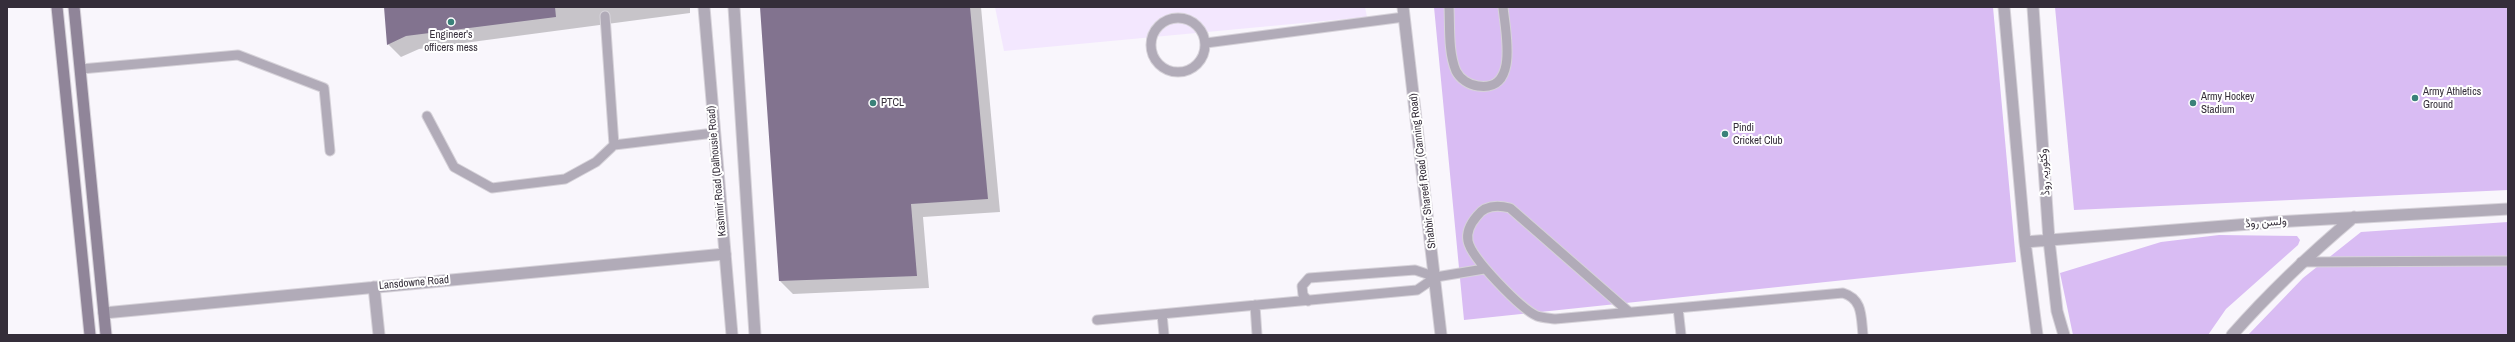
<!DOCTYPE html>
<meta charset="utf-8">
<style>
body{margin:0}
#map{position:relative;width:2515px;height:342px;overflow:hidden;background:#f9f6fc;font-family:"Archivo Narrow",sans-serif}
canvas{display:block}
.frame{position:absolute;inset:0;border:8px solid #352e3a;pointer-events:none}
</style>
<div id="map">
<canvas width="2515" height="342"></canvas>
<div class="frame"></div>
</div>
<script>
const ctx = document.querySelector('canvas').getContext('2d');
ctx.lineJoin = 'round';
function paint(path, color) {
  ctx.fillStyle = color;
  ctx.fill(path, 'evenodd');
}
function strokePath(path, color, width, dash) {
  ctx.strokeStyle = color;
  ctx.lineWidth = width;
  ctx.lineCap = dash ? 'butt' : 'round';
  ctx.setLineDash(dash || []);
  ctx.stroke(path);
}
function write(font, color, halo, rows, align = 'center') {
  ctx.font = font + ' "Archivo Narrow",Vazirmatn,sans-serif';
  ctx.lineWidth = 4;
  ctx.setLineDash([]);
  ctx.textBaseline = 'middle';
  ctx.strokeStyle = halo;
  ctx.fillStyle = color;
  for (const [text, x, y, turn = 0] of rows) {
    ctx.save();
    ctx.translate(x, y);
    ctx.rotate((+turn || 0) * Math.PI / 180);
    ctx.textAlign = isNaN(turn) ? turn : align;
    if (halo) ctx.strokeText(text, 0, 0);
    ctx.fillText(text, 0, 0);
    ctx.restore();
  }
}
paint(new Path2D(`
 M995,7H1365L1367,17L1004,51Z`), '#f3e7fe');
paint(new Path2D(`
 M1434,7H1993L2016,262L1464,320Z
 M2055,7H2508V190L2074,210Z
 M2508,222V335H2248L2303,278L2361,232Z
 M2219,235L2297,236L2300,240L2298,245L2226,309L2208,335H2073L2060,273L2161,242Z`), '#d9bcf3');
paint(new Path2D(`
 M385,7H690V13L419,49L401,57L388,44Z
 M761,7H981L1000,212L923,217L929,288L793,294L780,281Z`), '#0003');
paint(new Path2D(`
 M384,7H555L556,17L406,36L387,45Z
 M760,7H970L988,199L911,204L917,276L779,281Z`), '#82738f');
const service = new Path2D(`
 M1449,7C1450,27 1448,52 1456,71C1460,79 1469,85 1478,86C1520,92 1505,30 1503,7
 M605,16L614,145
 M1151 45a27 27 0 1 1 54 0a27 27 0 1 1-54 0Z
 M1206,43L1404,17
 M81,69L238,55L324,88L330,151
 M427,116L454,167L492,188L565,179L596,162L614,145L714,133
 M2301,262L2508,261
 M1308,301L1303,295L1302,286L1309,278L1415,270L1436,277L1484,269
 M1255,305L1257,335
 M1678,308L1681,335
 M1629,312L1510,208C1498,205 1485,205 1477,216C1471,223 1466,231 1468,241C1471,258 1521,309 1537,316C1543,318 1549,318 1555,319L1843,293C1863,299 1861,317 1863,335
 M1162,314L1164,335
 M1097,320L1417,290L1436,277`);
const minor = new Path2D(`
 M1403,7L1441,335
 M2004,7L2025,242L2037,335
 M2033,7L2049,240L2057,311L2064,335
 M2025,242L2275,222L2508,209
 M374,287L379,335
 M104,313L725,254
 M2232,335C2270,292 2310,254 2354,217`);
const tertiary = new Path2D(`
 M704,7L732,335
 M734,7L755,335`);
const secondary = new Path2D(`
 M57,7L90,335
 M74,7L106,335`);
strokePath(service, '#d6d2d9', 11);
strokePath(minor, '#d6d2d9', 13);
strokePath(tertiary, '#d6d2d9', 13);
strokePath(secondary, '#d6d2d9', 13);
strokePath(service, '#b1abb8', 9);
strokePath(minor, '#b1abb8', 11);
strokePath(tertiary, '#b1abb8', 11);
strokePath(secondary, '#908599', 11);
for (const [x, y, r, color] of [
 [451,22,4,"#3a8179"],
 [2415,98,4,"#3a8179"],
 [873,103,4,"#3a8179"],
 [2193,103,4,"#3a8179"],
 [1725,134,4,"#3a8179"]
]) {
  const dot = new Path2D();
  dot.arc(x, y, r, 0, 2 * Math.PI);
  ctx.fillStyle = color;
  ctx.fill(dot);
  strokePath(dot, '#fff', 1.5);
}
write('11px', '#352e3a', '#fff', [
 ["Engineer's",451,35,"center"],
 ["officers mess",451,48,"center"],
 ["Army Athletics",2423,92],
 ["Ground",2423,105],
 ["Army Hockey",2201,97],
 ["Stadium",2201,110],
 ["PTCL",881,103],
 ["Pindi",1733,128],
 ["Cricket Club",1733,141]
], 'left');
write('11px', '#352e3a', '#fff', [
 ["Kashmir Road (Dalhousie Road)",717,171,-95],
 ["Shabbir Shareef Road (Canning Road)",1423,171,-97],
 ["وکٹوریہ روڈ",2045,172,-94],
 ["ولسن روڈ",2266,223,-4],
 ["Lansdowne Road",414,283,-5]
]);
</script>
